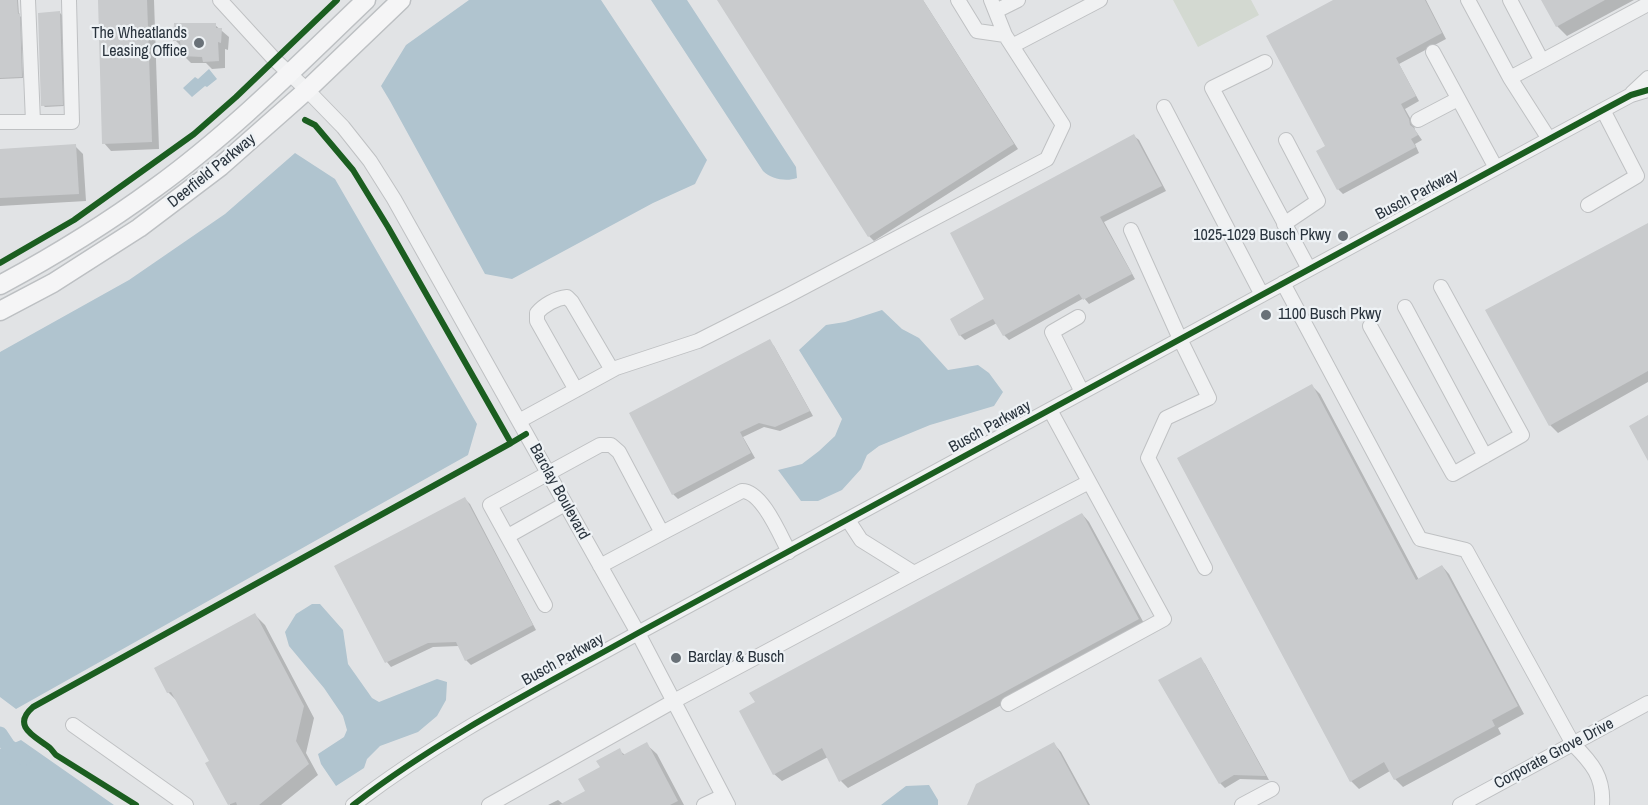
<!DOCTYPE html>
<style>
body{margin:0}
canvas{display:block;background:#e1e3e5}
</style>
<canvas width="1648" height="805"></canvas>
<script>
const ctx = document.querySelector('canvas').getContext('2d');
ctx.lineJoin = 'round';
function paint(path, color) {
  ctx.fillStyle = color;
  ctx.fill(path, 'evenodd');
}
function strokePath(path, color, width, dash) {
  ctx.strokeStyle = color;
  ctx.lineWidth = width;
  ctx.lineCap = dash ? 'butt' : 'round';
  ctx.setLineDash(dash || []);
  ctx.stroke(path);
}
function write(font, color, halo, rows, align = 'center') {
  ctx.font = font + ' "Archivo Narrow",sans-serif';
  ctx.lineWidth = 4.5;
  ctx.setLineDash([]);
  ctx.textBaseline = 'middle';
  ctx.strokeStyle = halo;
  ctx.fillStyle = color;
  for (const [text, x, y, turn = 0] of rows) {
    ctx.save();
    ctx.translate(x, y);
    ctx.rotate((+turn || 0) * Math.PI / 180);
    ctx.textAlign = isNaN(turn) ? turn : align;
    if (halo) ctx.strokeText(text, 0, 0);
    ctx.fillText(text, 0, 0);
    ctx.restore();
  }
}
paint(new Path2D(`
 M1173,0H1251L1259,15L1198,47Z`), '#d3d9d1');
paint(new Path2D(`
 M469,0H601L707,160L695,184L653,203L512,279L485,274L390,101L381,86L406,45Z
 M651,0H687L796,167L797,178C786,182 771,179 763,171Z
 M209,69L217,79L207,87L205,86L192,97L183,88L195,77L198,79Z
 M295,153L335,179L477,424L468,455L16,709L0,697V352L129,280L225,214Z
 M882,310L902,329L919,338L948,370L978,365L989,373L1003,392L994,406L930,425L879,446L867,455L861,469L842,490L818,501H801L778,470L802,464L819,451L835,436L842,419L799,350L826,325L845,322Z
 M312,604H320L343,630L348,664L372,698L379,702L437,679L447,682L446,700L437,716L418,732L380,746L367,759L364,768L336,786L321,764L318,754L344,737L347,730L343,716L324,688L289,646L285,632L296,614Z
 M21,740L114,805H0V749Z
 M929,785L938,800V805H881L906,786Z`), '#b0c4cf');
paint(new Path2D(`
 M0,0H18L19,15L21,17L23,78L0,79Z
 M100,0H154L159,149L111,151L104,143Z
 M719,0H923L1018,149L874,241L869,236Z
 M1336,0H1426L1446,39L1399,64L1419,101L1405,109L1414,125L1415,130L1422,140L1415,144L1419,153L1343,194L1338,189L1327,146Z
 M1543,0H1634L1567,36L1557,26Z
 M60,13L62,15L64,106L45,107L43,105Z
 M215,25L229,37L228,50L225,49V68L212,69L206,63H191L183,55L182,47L175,40Z
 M1134,136L1139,140L1166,191L1104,222L1135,279L1089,304L1084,298L1009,340L1004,335L997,323L965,340L960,335L986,299Z
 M75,146L83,154L86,201L0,206V151Z
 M1648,224V382L1558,433L1550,425Z
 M769,341L774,346L813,416L780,431L764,427L743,437L755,458L678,499L673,494Z
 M1312,386L1320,394L1419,580L1442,566L1449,574L1524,714L1498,728L1501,734L1403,787L1395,779L1390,771L1359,789L1351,781Z
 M465,499L470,504L536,630L471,665L466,660L459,646L433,647L391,667L387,662L336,567Z
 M1082,514L1089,522L1146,627L848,788L841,781L828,757L782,781L774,774Z
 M255,615L265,625L314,718L306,753L318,775L281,805H230L207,764L211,762L178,702L168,692Z
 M1200,659L1205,664L1269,780L1240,779L1225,788L1220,783Z
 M646,744L657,754L684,805H548L558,800L563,804L587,792L602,768L619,750L625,755Z
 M1054,744L1061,752L1090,805H968Z`), '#0003');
strokePath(new Path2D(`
 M0,734L8,746L24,758`), '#b0c4cf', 15);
paint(new Path2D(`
 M0,0H17L18,14L20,13L22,77L0,78Z
 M98,0H147L152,142L102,144Z
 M717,0H923L1014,144L868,237Z
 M1333,0H1425L1442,33L1396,58L1416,96L1401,104L1409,119L1410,125L1414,128L1418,135L1411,139L1416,147L1337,190L1316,151L1325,146L1266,36Z
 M1541,0H1605L1556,27Z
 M60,11L63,105L41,106L38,13Z
 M174,23H216V28H222L221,43L218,42L219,61L203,62L202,57L182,56L180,41H173Z
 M1134,134L1162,186L1100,217L1132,274L1083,300L1079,294L1003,336L993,319L959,336L950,319L984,299L950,233Z
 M76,144L79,194L0,198V149Z
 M1648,223V371L1549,426L1485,310Z
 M770,339L810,411L775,427L759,423L740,432L751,453L672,495L629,413Z
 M1312,384L1416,580L1442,565L1518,706L1492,720L1495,726L1394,780L1384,762L1350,782L1177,458Z
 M1648,415V461L1629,426Z
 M465,497L533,625L465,661L456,642L428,643L385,663L334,566Z
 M1082,513L1139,619L839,782L822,748L773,775L739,711L755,702L749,693Z
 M255,613L304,706L296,741L309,764L259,805H237L236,802L228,805L205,763L209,761L171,692L167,693L154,668Z
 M1201,657L1266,776L1234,775L1219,784L1158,680Z
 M647,742L678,801L670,805H559L585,791L578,779L600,767L596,761L620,748L623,755Z
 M1054,742L1088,805H967L976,784Z`), '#c9cbcd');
const minor = new Path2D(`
 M28,0L33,122
 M220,0L275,60L307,90L343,127L370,161L394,199L638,633L728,805
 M991,0L1005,35
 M1468,0L1510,78L1549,139
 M1510,0L1542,61L1648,4
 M996,11L1018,0
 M1012,46L1100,0
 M1433,52L1496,168
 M1265,62L1212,88L1309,269
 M1510,78L1542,61
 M1632,93L1648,78
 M1164,107L1262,295
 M1418,120L1458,99
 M0,122H72L69,0
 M1588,205L1637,176L1603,110
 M1284,224L1318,201L1286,140
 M1131,230L1180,339L1209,398L1166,418L1148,458L1205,568
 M1283,283L1420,539L1466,550L1573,744C1592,763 1604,777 1602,805
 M1405,307L1485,456
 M1078,317L1052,332L1082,392
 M1370,326L1453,474L1522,435L1441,287
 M576,390L537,321V313C544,305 556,298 567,297L572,302L612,370
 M519,421L616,368L698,341L787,296L1047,159L1063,125L1005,35L977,31L958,0
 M848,520L861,540L914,573L1089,482
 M508,536L565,504
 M600,566L662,533
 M545,605L490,505L600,445H611L619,452L662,533L742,491C762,491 780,535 789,552
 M1008,704L1164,619L1050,410
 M73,725L186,805
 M353,805C441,737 541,687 638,633L1603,110L1631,95L1648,90
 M489,805L674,701L914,573
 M704,805L723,796
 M1242,805L1272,789
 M1460,805L1648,703`);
const major = new Path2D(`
 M0,285C54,256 106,224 155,188C231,133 298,65 366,0
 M0,311L53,283L139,228L221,166L307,90L401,0`);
strokePath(minor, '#bfc1c3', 16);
strokePath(major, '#bdc0c3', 21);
strokePath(minor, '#f0f1f2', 14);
strokePath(major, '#f5f5f6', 18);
strokePath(new Path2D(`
 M305,120L315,125L353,170L388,227L511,443L526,434
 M0,263L74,220L194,134L236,97L337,0
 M136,805L56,755C54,753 52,750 50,748C37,737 10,727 33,707L511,443
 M353,805C441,737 541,687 638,633L1603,110L1631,95L1648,90`), '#1b5e20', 6);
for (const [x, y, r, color] of [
 [199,43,6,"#697178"],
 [1343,236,6,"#697178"],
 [1266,315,6,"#697178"],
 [676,658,6,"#697178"]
]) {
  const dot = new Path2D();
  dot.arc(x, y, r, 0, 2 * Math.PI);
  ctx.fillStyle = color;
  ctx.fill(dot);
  strokePath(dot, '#eef2f5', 2);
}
write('16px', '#29333d', '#eef2f5', [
 ["The Wheatlands",187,34],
 ["Leasing Office",187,52],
 ["1025-1029 Busch Pkwy",1331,236],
 ["1100 Busch Pkwy",1278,315,"left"],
 ["Barclay & Busch",688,658,"left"]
], 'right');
write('16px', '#29333d', '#eef2f5', [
 ["Deerfield Parkway",212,171,-39],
 ["Busch Parkway",1417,195,-28],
 ["Busch Parkway",990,427,-29],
 ["Barclay Boulevard",559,492,61],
 ["Busch Parkway",563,660,-29],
 ["Corporate Grove Drive",1554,754,-28]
]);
</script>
